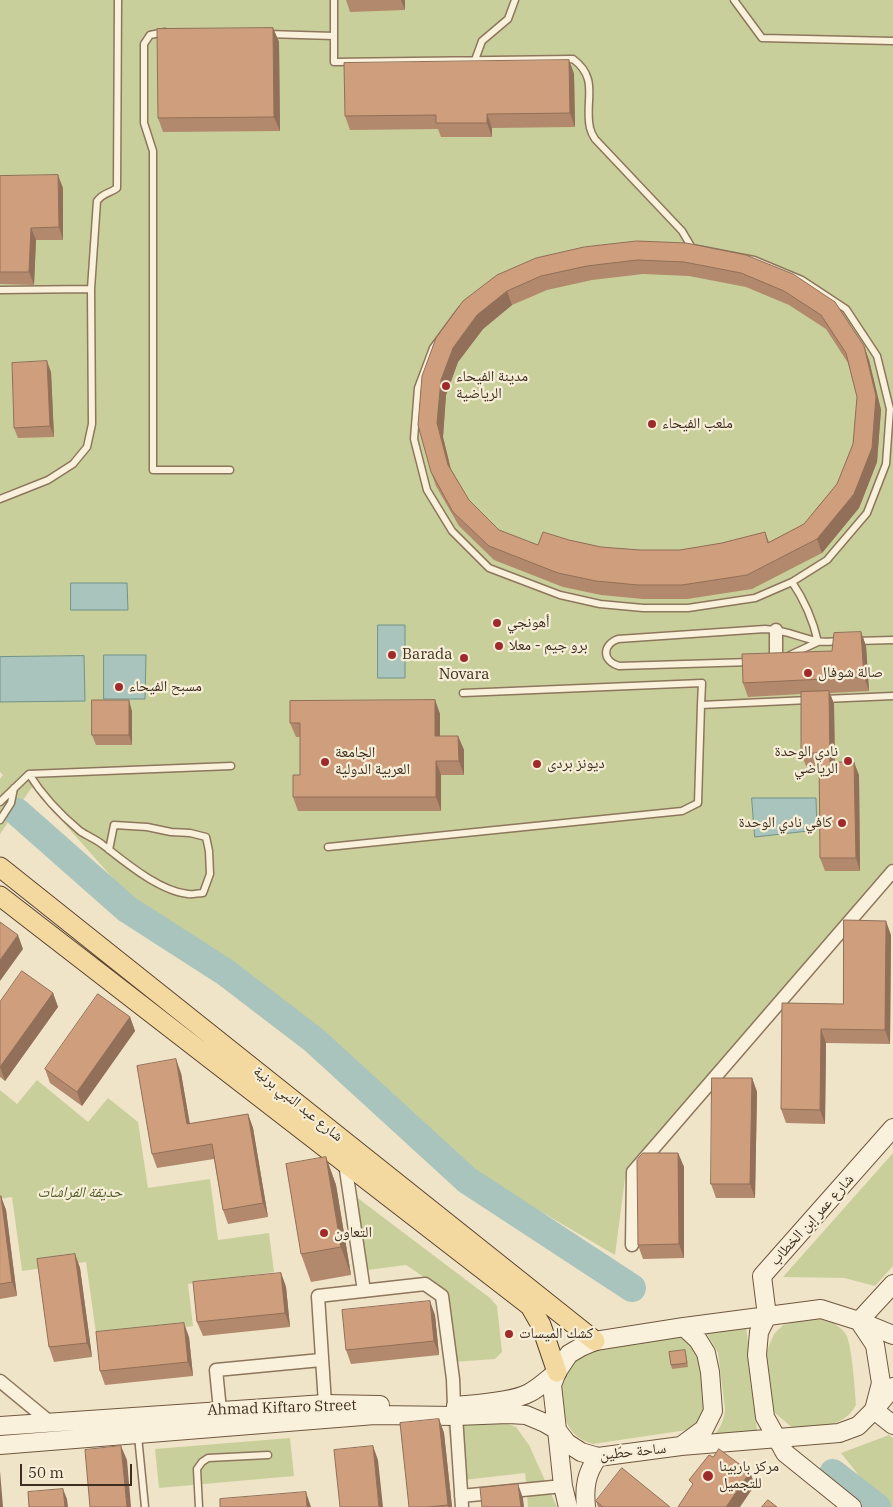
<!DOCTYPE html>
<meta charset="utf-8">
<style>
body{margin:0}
#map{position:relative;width:893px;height:1507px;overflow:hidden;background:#f0e4c8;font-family:"IBM Plex Serif",serif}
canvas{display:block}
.scale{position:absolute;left:20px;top:1464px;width:112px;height:22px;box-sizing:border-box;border:2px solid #3d2e20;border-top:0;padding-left:6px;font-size:15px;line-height:18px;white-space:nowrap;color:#3d2e20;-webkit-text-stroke:4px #f7eed8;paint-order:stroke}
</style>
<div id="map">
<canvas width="893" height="1507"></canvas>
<div class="scale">50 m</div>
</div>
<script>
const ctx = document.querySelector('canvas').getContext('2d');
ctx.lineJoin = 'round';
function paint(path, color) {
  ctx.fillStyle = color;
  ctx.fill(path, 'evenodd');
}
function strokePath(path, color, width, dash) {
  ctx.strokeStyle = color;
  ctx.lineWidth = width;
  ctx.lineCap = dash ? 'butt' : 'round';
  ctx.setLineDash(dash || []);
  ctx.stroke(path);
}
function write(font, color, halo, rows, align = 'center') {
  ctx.font = font + ' "IBM Plex Serif","Noto Naskh Arabic",serif';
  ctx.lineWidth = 4.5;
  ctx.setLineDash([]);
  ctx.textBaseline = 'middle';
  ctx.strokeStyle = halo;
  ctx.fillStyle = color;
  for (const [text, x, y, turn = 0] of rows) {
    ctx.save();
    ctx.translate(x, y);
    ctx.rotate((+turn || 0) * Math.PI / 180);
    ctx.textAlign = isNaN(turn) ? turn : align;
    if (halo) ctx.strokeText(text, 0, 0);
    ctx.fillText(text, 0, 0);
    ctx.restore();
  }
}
paint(new Path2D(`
 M0,0H893V862L626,1171L615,1255L473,1172L320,1033L230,964L133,901L32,787L0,834V779L3,775L0,772Z
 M37,1080L88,1122L108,1098L138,1122L148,1188L210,1179L218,1240L269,1233L274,1272L188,1284L193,1326L97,1340L86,1262L22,1271L12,1197L0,1199V1090L17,1104Z
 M893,1153V1266L875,1286L844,1278L783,1277Z
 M355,1196L490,1298L497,1306L502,1352L495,1359L453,1362L446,1292L406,1265L367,1270Z
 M806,1319C820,1318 836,1321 845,1333C852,1341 855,1392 856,1405C844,1428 817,1427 795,1430L774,1412L765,1359L766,1353L774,1334L783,1325Z
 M746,1325L757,1430L713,1436C721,1428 724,1420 725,1409L718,1353L704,1329Z
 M678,1338H686L700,1356L706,1411L694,1429L593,1444C561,1435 563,1408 559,1380L583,1348Z
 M497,1420L516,1427L529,1445L557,1507H528L525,1473L455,1481L448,1424Z
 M889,1435L893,1438V1507H884L841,1453Z
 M290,1438L294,1476L159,1488L155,1449Z`), '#c9cf9b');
const water = new Path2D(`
 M71,583H127L128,610H71Z
 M378,625H405V678H378Z
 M104,655H146L145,699H104Z
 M84,656L85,701L0,702V657Z
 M752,798H816L817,830L755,837Z`);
paint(water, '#a9c4bc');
strokePath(water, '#6f938a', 1);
strokePath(new Path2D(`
 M17,812L127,909L225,972L314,1040L467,1180L632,1288
 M833,1473L877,1507`), '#a9c4bc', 28);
const lane = new Path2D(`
 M334,0V62L573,59C600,79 584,101 590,128C591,132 593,136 595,139L682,231L692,248
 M734,0L762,38L893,41
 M165,32L150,35L144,44V123L153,151V470H230
 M267,34L334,36
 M475,60L482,41L508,19L515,0
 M642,246L692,248L754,260L802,280L846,309L877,356L890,409L886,464L867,513L827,560L792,582L755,598L688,608H643L600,604L560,595L489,568L452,531L427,490L414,439L418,388L433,348L462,309L497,281L538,263L588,252Z
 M0,290L91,289
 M0,499L48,480L73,464L87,447L92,424L91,289L97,201C104,192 109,194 117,188L118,0
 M792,582C805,601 813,620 818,642
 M856,641L893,640
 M790,655L818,642
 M751,662L619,666C602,661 602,645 618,639L765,629C787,630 797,637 817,641C824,643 833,641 841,641
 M463,693L702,683L701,705L809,700
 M824,699L893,696
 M29,774C42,795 61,815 80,831C87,836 96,839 103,845C125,862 159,891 188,894C192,895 198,893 203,893L210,874L209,851L206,837L190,833L171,832L147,827L114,825L109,850
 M0,802L29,774L231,766
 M0,820L11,803L14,788
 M328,847L682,811L698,803L701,705
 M138,1436L145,1507
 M199,1507L197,1469L202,1462L208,1458L268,1455`);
const street = new Path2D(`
 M776,630V659
 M345,1163L364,1291
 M632,1245L633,1172L893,871
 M0,1381L51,1423
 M325,1404L318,1296L425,1284L442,1296L453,1379L454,1406
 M220,1410L216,1370L321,1360
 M456,1416L462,1507
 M461,1496L563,1486`);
const secondary = new Path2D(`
 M859,1321L875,1345L881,1383L874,1410L858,1426L839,1433L681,1446L598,1457L581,1452L567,1443L557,1430L552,1385L557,1372L569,1354L581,1347L595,1341L684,1327L821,1309L859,1321L893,1335
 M859,1321L893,1284
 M893,1387L874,1410L893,1425
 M456,1406C475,1404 513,1402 529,1393C539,1388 548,1379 557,1372
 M0,1426L325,1404L380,1405
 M0,1445L375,1415L456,1416L508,1414L526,1415L545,1423L557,1430L563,1486L568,1507
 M681,1446L704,1429L713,1411L710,1372L706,1353L698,1340L684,1327
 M586,1507C584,1488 586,1473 598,1457
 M852,1507L785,1453L765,1417L757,1355L759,1332L767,1316L762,1276L893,1128`);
const primary = new Path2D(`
 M0,867L595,1341
 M0,896L530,1306L541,1325L557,1372`);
strokePath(lane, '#8d765c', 9);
strokePath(street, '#8d765c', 15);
strokePath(secondary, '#6f573f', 20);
strokePath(primary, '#5b4430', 21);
strokePath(lane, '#faf1dc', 6);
strokePath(street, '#faf1dc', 12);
strokePath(secondary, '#faf1dc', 18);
strokePath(primary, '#f3d9a0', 19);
paint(new Path2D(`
 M346,0H405V10L350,12Z
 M273,28L279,42L280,131L163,132L158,118Z
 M569,60L574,74L575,127L492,128V137H441L438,129L350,130L345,116Z
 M0,176L63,188V240H36L34,285L0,284Z
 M746,255L864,346L869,360L881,410L877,462L859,508L822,553L752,589L687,599H643L601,595L563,587L494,560L459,526L436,486L431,472L422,376L536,258ZM643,274L689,276L746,287L789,305L826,329L848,363L857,397L853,444L837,484L804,524L769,542L765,532L722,543L680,550H640L601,547L569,540L538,545L499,530L469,500L451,469L443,437L446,395L458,362L483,329L512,305L547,290L592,280Z
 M51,372L54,437L18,438L14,428Z
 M861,632L866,646L869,691L830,693L834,704L835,762L859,775L860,871H825L820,858L819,766H806L801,753V694L748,697L743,683L832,651Z
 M435,700L440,714V736H458L464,750V775H441V811H298L293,797L300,775V737H296L290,723Z
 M132,711V745H96L92,735Z
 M891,935L890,1044L826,1043L825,1124L786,1123L781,1109L782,1003L843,1004Z
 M53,993L58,1007L5,1081L0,1077V1002Z
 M130,1017L135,1031L82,1106L50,1083L45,1069Z
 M181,1073L190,1124L248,1114L253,1128L268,1217L228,1224L223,1210L214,1159L157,1168L152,1154Z
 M752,1078L757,1092L755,1198H716L711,1184Z
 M678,1153L684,1167V1258L643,1259L638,1245Z
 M326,1157L336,1185L351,1275L311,1282L301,1254Z
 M0,1196L6,1210L17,1296L0,1299Z
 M75,1254L80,1268L92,1357L54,1362L49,1347Z
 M281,1273L286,1287L290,1327L203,1336L197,1322Z
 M435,1315L439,1355L351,1364L346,1350Z
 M189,1337L193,1376L105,1385L100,1371Z
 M686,1354L688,1367L672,1369L671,1365Z
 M439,1419L444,1433L452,1507H409Z
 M596,1501L670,1507H598Z`), '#b2896c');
paint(new Path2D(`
 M401,0H405V10Z
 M273,28L279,42L280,131L274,117Z
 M569,60L574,74L575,127L570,113Z
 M487,114L492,128V137L487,123Z
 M58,175L63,188V240L59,227Z
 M31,228L36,240L34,285L29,272Z
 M507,291L512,305L483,329L458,362L446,395L443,437L453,479L448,465L437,423L441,380L453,348L477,315Z
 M864,346L869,360L881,410L877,462L859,508L822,553L817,539L854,494Z
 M47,361L51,372L54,437L50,426Z
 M861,632L866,646L869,691L864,677Z
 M829,691L834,704L835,775L830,762Z
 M129,700L132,711V745L129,735Z
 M435,700L440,714V750L435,736Z
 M458,736L464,750V775L459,761Z
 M436,761L441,775V811L436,797Z
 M854,762L859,775L860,871L856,858Z
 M886,921L891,935L890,1044L885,1030Z
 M18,935L23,949L0,981V960Z
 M53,993L58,1007L5,1081L0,1067Z
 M130,1017L135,1031L82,1106L77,1092Z
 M821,1029L826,1043L825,1124L820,1110Z
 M176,1059L181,1073L192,1138L187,1124Z
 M752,1078L757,1092L755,1198L750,1184Z
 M248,1114L253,1128L268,1217L263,1203Z
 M678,1153L684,1167V1258L679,1244Z
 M326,1157L336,1185L351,1275L341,1247Z
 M1,1196L6,1210L17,1296L12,1282Z
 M75,1254L80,1268L92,1357L87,1343Z
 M281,1273L286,1287L290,1327L285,1313Z
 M430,1301L435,1315L439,1355L434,1341Z
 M184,1323L189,1337L193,1376L188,1362Z
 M439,1419L444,1433L452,1507H448V1505Z
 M121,1446L127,1460L131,1507H127Z
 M373,1446L378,1460L383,1507H379Z
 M0,1471L3,1507H0Z
 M750,1472L755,1485L740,1507H726Z
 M518,1484L523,1498L524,1507H521Z
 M63,1489L67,1499L68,1507H65Z
 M306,1492L311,1507H307Z`), '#916f58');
const building = new Path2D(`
 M273,28L274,117L158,118L157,29Z
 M569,60L570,113L487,114V123H436V115L345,116L344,63Z
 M58,175L59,227L31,228L29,272H0V176Z
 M637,241L686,243L746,255L793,274L835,302L864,346L876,396L872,448L854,494L817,539L747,575L682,585H638L596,581L558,573L489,546L453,512L431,472L418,425L422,376L436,338L463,301L497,275L536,258L584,247ZM638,260L684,262L741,273L784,291L821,315L846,353L857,397L853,444L837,484L804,524L768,543L765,532L722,543L680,550H640L601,547L569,540L543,532L538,545L499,530L469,500L448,465L437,423L441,380L453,348L477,315L507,291L541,276L587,266Z
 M47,361L50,426L14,428L12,363Z
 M861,632L864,677L743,683L742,654L832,651L834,633Z
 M829,691L830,762H854L856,858H820L819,753H801V692Z
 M92,700H129V735H92Z
 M435,700V736H458L459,761H436V797H293V775H300V723H290V701Z
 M844,920L886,921L885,1030L821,1029L820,1110L781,1109L782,1003L843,1004Z
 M0,922L18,935L0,960Z
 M22,971L53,993L0,1067V1002Z
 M98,994L130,1017L77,1092L45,1069Z
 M176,1059L187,1124L248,1114L263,1203L223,1210L212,1144L152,1154L137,1066Z
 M712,1078H752L750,1184H711Z
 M643,1153H678L679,1244L638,1245L637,1160Z
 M326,1157L341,1247L301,1254L286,1164Z
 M0,1196H1L12,1282L0,1284Z
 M75,1254L87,1343L49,1347L37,1259Z
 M281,1273L285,1313L197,1322L193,1282Z
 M430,1301L434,1341L346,1350L342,1310Z
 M184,1323L188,1362L100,1371L96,1332Z
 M685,1350L687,1363L671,1365L669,1352Z
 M439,1419L448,1505L428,1507H409L400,1423Z
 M121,1446L127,1507H90L85,1450Z
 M373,1446L379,1507H340L334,1450Z
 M719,1449L750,1472L726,1507H678L693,1484L689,1480L709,1455L713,1457Z
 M622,1468L670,1507H603L596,1501Z
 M518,1484L521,1507H482L480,1488Z
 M63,1489L65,1507H29L28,1492Z
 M306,1492L307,1507H220V1499Z
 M768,1500L777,1507H762Z`);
paint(building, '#cf9f7d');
strokePath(building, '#916f58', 1);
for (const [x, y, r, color] of [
 [446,386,5,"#9e2a2b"],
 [652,424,5,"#9e2a2b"],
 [497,623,5,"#9e2a2b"],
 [499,646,5,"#9e2a2b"],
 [392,655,5,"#9e2a2b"],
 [464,658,5,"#9e2a2b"],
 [808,673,5,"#9e2a2b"],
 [119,687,5,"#9e2a2b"],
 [848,761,5,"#9e2a2b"],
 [325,762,5,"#9e2a2b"],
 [537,764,5,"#9e2a2b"],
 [842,823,5,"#9e2a2b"],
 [324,1233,5,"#9e2a2b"],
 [509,1334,5,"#9e2a2b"],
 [708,1476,6,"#9e2a2b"]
]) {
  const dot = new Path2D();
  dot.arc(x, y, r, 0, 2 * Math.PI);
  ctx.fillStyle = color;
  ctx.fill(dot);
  strokePath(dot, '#f7eed8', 2);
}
write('15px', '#3d2e20', '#f7eed8', [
 ["مدينة الفيحاء",456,377],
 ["الرياضية",456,394],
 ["ملعب الفيحاء",662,424],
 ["أهونجي",507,623],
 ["برو جيم - معلا",509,646],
 ["Barada",402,655],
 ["صالة شوفال",818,673],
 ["Novara",464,675,"center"],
 ["مسبح الفيحاء",129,687],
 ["نادي الوحدة",838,752,"right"],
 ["الرياضي",838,769,"right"],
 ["الجامعة",335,753],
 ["العربية الدولية",335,770],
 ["ديونز بردى",547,764],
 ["كافي نادي الوحدة",832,823,"right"],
 ["التعاون",334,1233],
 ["كشك الميسات",519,1334],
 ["مركز باربينا",719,1467],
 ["للتجميل",719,1484]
], 'left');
write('15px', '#3d2e20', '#f7eed8', [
 ["شارع عبد النبي برنية",298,1104,39],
 ["شارع عمر إبن الخطاب",812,1220,-48],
 ["Ahmad Kiftaro Street",282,1408,-2],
 ["ساحة حطّين",633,1452,-6]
]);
write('italic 15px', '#4d5a26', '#f7eed8', [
 ["حديقة الفراشات",80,1193]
]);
</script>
